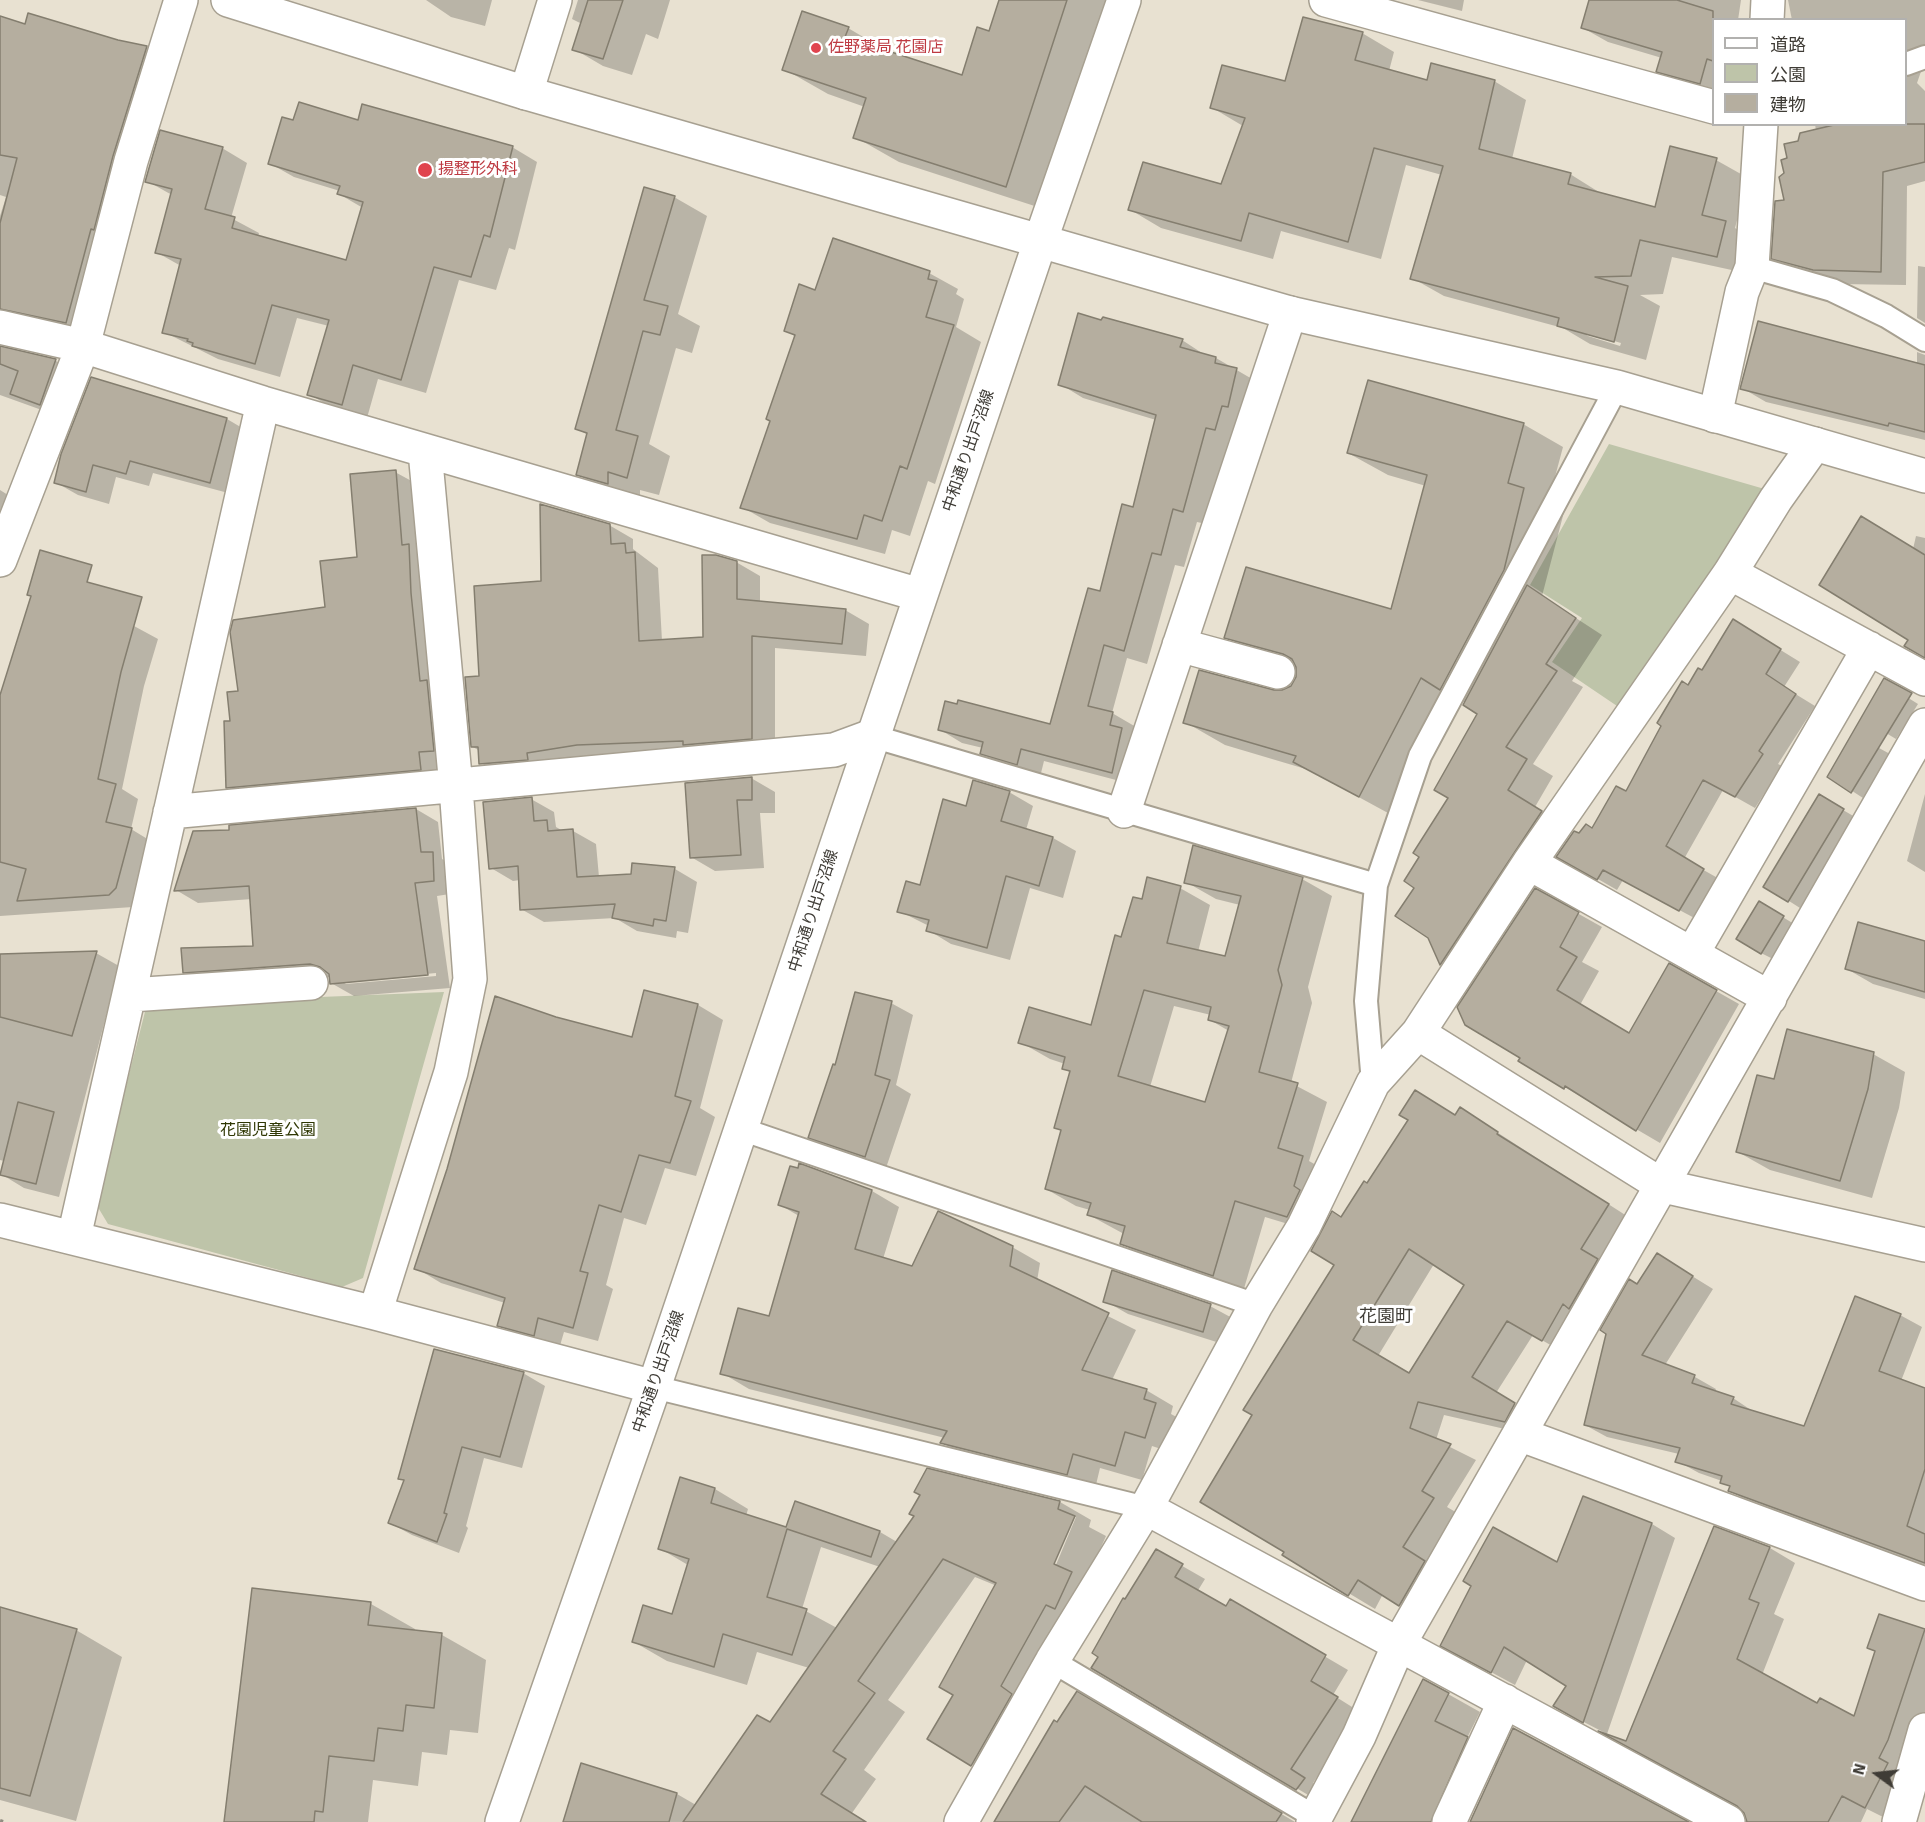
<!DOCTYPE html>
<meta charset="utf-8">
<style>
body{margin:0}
#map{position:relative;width:1925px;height:1822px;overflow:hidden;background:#e8e1d1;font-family:Signika,"Noto Sans JP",sans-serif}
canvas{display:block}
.legend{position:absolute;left:1712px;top:18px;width:195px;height:108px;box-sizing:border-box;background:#fff;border:2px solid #b2b1af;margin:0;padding:8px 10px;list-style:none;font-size:18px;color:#3f3c36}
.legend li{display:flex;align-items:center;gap:12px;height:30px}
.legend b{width:30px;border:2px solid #b2b1af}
.north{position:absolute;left:1847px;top:1744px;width:60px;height:60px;-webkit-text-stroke:4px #fff;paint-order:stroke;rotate:285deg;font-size:16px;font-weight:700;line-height:24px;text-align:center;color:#3f3c36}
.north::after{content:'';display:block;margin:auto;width:21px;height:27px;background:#3f3c36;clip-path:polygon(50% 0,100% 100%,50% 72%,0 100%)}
</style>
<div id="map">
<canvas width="1925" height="1822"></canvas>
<ul class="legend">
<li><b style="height:8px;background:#fff"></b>道路</li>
<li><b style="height:16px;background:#bec4a9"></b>公園</li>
<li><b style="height:16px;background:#b5ae9f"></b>建物</li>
</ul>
<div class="north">N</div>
</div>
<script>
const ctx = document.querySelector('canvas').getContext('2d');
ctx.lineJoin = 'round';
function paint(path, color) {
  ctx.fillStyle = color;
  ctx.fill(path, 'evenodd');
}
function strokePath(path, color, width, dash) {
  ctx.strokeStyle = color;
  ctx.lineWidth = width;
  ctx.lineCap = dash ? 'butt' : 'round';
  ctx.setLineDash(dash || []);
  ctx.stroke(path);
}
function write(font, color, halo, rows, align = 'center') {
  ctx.font = font + ' Signika,"Noto Sans JP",sans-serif';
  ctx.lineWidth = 6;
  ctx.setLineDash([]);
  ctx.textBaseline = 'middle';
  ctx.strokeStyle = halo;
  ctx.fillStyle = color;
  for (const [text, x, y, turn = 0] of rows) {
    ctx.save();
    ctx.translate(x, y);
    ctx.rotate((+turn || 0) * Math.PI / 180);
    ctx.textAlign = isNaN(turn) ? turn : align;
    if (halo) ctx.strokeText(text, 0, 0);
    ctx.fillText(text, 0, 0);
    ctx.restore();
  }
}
paint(new Path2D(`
 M1609,444L1768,490L1620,708L1552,662L1582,618L1530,585Z
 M444,992L363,1278L342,1287L108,1224L96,1204L147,1004Z`), '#bec4a9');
paint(new Path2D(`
 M426,0H492L485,26L451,17Z
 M578,0H670L658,39L646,34L632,75L603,66L574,49L582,24L572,19Z
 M1001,0H1119L1050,211L899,162L855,137L865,107L828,94L784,69L848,28L892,54L962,77L990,33Z
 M1418,0H1464L1462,11Z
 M1591,0H1741L1738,20H1714V94L1683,86L1658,71L1662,58L1608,42L1583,28Z
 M1788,0H1925V60L1917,83L1925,91V181L1907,186L1906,285L1839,284L1798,272L1773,258L1786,202L1789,160L1799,142L1816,131L1815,124H1906V20H1792Z
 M0,17L26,26L147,47L168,60L88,334L33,322L16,312L0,308V216L6,197L0,195Z
 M1362,33L1394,52L1389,71L1428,81H1494L1526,100L1512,159L1570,174L1602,194L1656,209L1716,160L1748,178L1735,228L1758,241L1750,274L1672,257L1663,294L1640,295L1660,306L1646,360L1590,344L1563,328L1444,296L1412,278L1442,175L1406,165L1381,259L1281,231L1273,259L1161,228L1129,209L1222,186L1243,126L1211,107L1286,83ZM1583,332L1621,343L1620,346L1588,336Z
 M294,122H359L512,147L537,162L515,250L509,248L496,290L459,280L426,393L378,379L367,418L334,409L309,394L329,326L297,318L280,377L218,359L164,332L181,266L156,252L172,195L147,181L222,148L247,163L231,218L259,233L258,237L347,262L363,208L339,194L340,191L294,177L269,163Z
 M674,197L707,216L678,314L700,326L692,353L676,348L649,444L670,456L659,495L640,490V502L610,493L577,474L588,435L577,429Z
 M1918,266L1925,267V323L1917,318Z
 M929,273L958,289L956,294L964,299L956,327L981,342L935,484L928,481L910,536L892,530L885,554L770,523L742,507L772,421L796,337L785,330Z
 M1182,340L1205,355L1216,358L1259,383L1238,442L1229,440L1206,524L1197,522L1184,567L1175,565L1147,664L1127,658L1112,713L1136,727L1135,785L1044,761L1040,777L1005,766L982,753L983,748L962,743L939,729L1051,726L1134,509L1156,420L1083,398L1060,384Z
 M0,348L56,361L79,374L64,418L0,395Z
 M1917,352L1925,355V440L1766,402L1742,388L1917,364Z
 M227,419L249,432L232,494L153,473L149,486L116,477L109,504L78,495L55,482L63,454Z
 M1523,424L1563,447L1548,503L1564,512L1542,596L1602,635L1572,681L1583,687L1533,764L1553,776L1535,807L1569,828L1468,980L1441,964L1429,937L1416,887L1479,714L1461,700L1399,819L1309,770L1225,745L1185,722L1273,692H1283L1292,687L1297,678V669L1266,660L1226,637L1392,611L1426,486L1388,475L1348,453Z
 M395,472L417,484L441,781L248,799L227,787L232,723L240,693L326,609L359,558Z
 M0,490L16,500L0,531Z
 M609,525L633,539V549L658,568L662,641L705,638L736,562L760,576V603L845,610L869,624L866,656L775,648V752L504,777L481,763L480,751L473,747L481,677L543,583Z
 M1916,536L1925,538V649L1913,549Z
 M33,595L134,626L158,639L144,686L122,789L138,799L131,829L154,843L133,907L0,916V700Z
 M1753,633L1800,662L1784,687L1815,706L1778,764L1782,766L1755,808L1723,790L1684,859L1723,881L1700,921L1623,880L1617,890L1558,856L1580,835L1593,829L1627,793L1688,687L1703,672Z
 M1894,689L1918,704L1896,739L1861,718Z
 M1851,740L1879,748L1890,754L1863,798L1829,776Z
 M751,778L775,792V813H760L764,868L715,871L691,857Z
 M1009,792L1033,806L1026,830L1053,838L1076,851L1063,898L1030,888L1010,960L951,944L928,930L929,926L899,911L921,886L967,807Z
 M1925,794V872L1907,861Z
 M1819,796L1855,817L1800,908L1789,901Z
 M531,799L554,812L556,827L563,831H573L596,844L599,877L675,869L697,882L688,933L677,931L676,938L637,931L615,918L544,922L521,909L520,880L513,881L491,868Z
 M416,809L438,822L442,859L455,866L456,893L437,896L450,988L354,996L331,983V977L207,985L184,972L255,948L252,899L198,903L176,890L231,831ZM436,973V976L346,984L343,982Z
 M1302,879L1332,896L1308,987L1312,1003L1291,1083L1327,1102L1309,1161L1332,1174L1318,1233L1265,1217L1243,1292L1151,1261L1121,1243L1124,1234L1089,1215L1090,1210L1076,1206L1046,1189L1062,1132L1055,1127L1071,1073L1063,1068L1065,1064L1050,1059L1020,1042L1093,1027L1122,939L1143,901L1180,888L1210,905L1198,952L1226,958L1240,905L1216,899L1186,882ZM1174,1006L1211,1015L1210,1020L1229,1031L1206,1104L1150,1087Z
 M1536,890L1602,927L1582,962L1599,971L1580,1005L1630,1034L1670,965L1739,1004L1660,1143L1520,1061Z
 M1760,903L1794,924L1773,959L1761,953Z
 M1925,943V999L1873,984L1847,969Z
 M96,953L119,966L59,1197L24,1188L1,1174L4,1161L0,1160V956Z
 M891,1003L913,1015L896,1085L911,1094L886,1168L831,1149L810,1137L836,1067Z
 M698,1005L723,1020L700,1108L715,1117L696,1176L665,1168L646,1225L624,1218L606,1285L613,1289L598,1341L564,1332L559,1349L524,1340L499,1325L505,1303L441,1283L416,1268L556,1019L633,1039Z
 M1873,1054L1905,1072L1899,1108L1872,1198L1770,1170L1738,1152L1775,1081Z
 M1461,1109L1633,1220L1568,1355L1533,1335L1496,1393L1540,1419L1531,1435L1444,1415L1436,1440L1476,1460L1447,1507L1459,1514L1425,1619L1383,1594L1375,1609L1284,1554L1286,1551L1254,1415L1336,1265L1342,1218L1368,1185L1456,1116ZM1434,1264L1466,1285L1410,1375L1378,1356Z
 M800,1165L872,1191L899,1207L883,1259L913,1268L1012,1247L1040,1263L1037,1281L1136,1330L1112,1380L1146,1390L1173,1406L1171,1414L1182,1420L1173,1453L1152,1446L1142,1480L1100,1468L1095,1489L969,1458L942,1443L945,1438L749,1389L722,1373L770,1318L799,1216L780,1205Z
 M1679,1268L1713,1289L1665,1365L1695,1377L1716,1389L1715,1392L1733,1398L1754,1412L1805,1428L1900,1315L1922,1327L1901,1381L1925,1390V1566L1751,1503L1730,1491L1731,1488L1722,1481L1699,1473L1677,1461L1679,1454L1607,1437L1585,1425L1638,1286Z
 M1105,1301L1210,1306L1234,1319L1226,1345L1128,1314Z
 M523,1373L545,1386L522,1468L484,1458L466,1526L468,1528L459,1553L412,1535L390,1523L405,1481L400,1478Z
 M681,1479L715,1489L748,1509L746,1516L787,1528L796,1503L880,1532L897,1542L1060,1502L1091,1520L1089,1527L1106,1536L1031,1706L1043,1713L1003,1783L929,1739L955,1694L997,1586L975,1577L888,1700L905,1712L864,1770L876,1779L852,1813L866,1822H565L582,1764L677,1794L696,1805L771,1724L809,1668L757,1652L747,1685L667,1661L634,1642L673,1616L688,1565L659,1548ZM1073,1517H1076L1053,1572L1050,1571ZM821,1547L880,1567L837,1628L802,1609Z
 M1584,1498L1652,1524L1675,1538L1607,1734L1578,1719L1568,1685L1527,1660L1515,1685L1465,1658L1558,1564Z
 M1715,1528L1770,1548L1795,1563L1774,1614L1784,1619L1762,1675L1818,1705L1855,1718L1876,1652L1869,1648L1880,1615L1925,1631V1719L1891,1821L1867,1809L1861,1822H1748L1745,1811L1627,1743Z
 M1156,1551L1205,1579L1197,1592L1226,1608L1230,1601L1348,1670L1333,1695L1360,1712L1313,1783L1327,1792L1320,1802L1093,1668L1126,1601Z
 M371,1604L415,1629L414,1632L442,1635L486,1660L478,1733L450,1730L447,1755L422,1752L418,1786L373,1780L368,1822H226Z
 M0,1609L76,1630L122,1657L76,1821L0,1800Z
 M1077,1693L1295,1822H1001Z
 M1448,1694L1480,1712L1467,1738L1501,1758L1478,1822L1497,1767L1494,1766L1466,1822H1352Z`), '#0003');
const building = new Path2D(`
 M588,0H623L603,59L572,50Z
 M999,0H1067L1006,187L853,138L866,98L782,70L802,11L849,27L845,37L962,75L977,27L989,31Z
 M1589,0H1677L1713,11V61L1707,59L1700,84L1656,72L1662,52L1581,28Z
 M28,13L118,40L147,46L113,156L94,230L91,229L66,323L0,309V223L17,158L0,155V16L25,24Z
 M1303,17L1363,32L1355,60L1427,80L1431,63L1495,80L1479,149L1571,173L1568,184L1655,207L1670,146L1717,158L1702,215L1726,221L1717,257L1640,240L1631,276L1595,277L1628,286L1614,342L1557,326L1559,318L1410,279L1443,166L1374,148L1348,242L1249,213L1241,241L1128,210L1143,162L1221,184L1245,118L1210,108L1222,65L1285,81Z
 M299,102L358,120L362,104L513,146L490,237L484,235L471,277L434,267L401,380L353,365L342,405L307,395L329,320L272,305L255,364L192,346L193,343L187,341L188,339L162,333L181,259L155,253L172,189L145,182L160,130L223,147L205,209L235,217L232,228L346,260L363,202L337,194L340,186L268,164L282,117L293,120Z
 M1838,124H1925V162L1883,172L1881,272L1813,270L1771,259L1775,201L1784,200L1779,177L1784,173L1781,160L1787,158L1784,144L1798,141L1800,133Z
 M644,187L675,196L644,300L668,306L660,335L643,331L616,430L638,436L627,478L608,472V484L576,475L587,433L575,429Z
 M833,238L930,271L928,279L937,281L926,317L954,325L907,469L900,466L882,521L864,515L857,539L740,508L770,421L766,419L795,335L784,331L799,284L815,290Z
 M1078,313L1101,320L1103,317L1183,339L1180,347L1216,357L1215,363L1237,368L1228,407L1222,406L1215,430L1206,428L1183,512L1173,509L1161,555L1152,553L1124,651L1104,645L1088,706L1113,712L1110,725L1122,728L1112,773L1021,749L1017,765L980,754L983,742L938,730L945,701L957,704L958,700L1050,724L1088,588L1100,591L1122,504L1133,507L1156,415L1058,385Z
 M1758,321L1925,365V432L1889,423L1888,426L1740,389Z
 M0,346L56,359L40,405L10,394L18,371L0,364Z
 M91,377L227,418L210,483L130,461L126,474L93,465L86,492L54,483L61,454Z
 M1368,380L1524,423L1508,483L1524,488L1504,570L1440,690L1421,678L1359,797L1293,762L1296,756L1183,723L1199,670L1274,690H1282L1291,686L1296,677V667L1292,659L1283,654L1224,638L1246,567L1391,609L1427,475L1347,453Z
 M396,470L402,545L409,544L411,593L420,681L427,680L434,751L419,752L421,770L226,788L224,721H230L227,692L238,691L230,632L233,620L325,607L320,561L357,557L350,474Z
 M540,504L610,524L611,544L625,543L626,553L635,552L639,641L703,637L702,555H716L737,561V599L846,609L842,644L752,636V739L683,745V741L577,745L527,753L528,760L479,764L478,747H471L465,677L479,676L474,586L541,581Z
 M1861,516L1925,555V658L1904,646L1908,640L1819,585Z
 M40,550L92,565L87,582L142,597L121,672L98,779L116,784L106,822L132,828L116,888L109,895L17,901L26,869L0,862V695L31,596L27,595Z
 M1527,585L1576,618L1546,664L1557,671L1506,747L1527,759L1508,790L1542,811L1440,965L1428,938L1395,916L1414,888L1404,881L1419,857L1413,853L1448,798L1434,790L1477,714L1463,705Z
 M1733,619L1781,649L1766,674L1796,694L1759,751L1763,754L1735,797L1703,780L1666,846L1704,869L1679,911L1603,870L1597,880L1556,857L1574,831L1579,833L1586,824L1592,828L1616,786L1626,791L1661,726L1657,723L1682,681L1688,685L1698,668L1702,670Z
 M1884,678L1912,693L1851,793L1827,777Z
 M752,777V800H737L741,855L690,858L685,783Z
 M973,780L1010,791L1001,821L1053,837L1039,886L1006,876L987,948L926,931L929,920L897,912L906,881L920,885L943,799L966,806Z
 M1819,794L1844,809L1788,902L1763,887Z
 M532,797L534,821L547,820L548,831L573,829L577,877L631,874L632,863L675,867L666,921L654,919L653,926L612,918L615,904L520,910L518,866L489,869L483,802Z
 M416,808L421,852H433L434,881L415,883L428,975L330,984L329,974L320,967L310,964L183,973L181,948L253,946L249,886L174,891L193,831L229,830V825Z
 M1193,845L1303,877L1278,970L1282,985L1259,1072L1298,1083L1278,1148L1303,1156L1294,1186L1300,1190L1287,1217L1235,1201L1213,1276L1120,1244L1125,1226L1087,1215L1091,1203L1045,1189L1061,1130L1054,1128L1070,1071L1062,1069L1065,1057L1018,1043L1029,1007L1091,1025L1115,935L1121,937L1133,897L1142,899L1147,877L1181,886L1167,943L1225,956L1241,896L1184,883ZM1144,990L1211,1007L1208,1020L1229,1026L1205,1102L1118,1076Z
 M1535,888L1579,912L1560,947L1577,957L1557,990L1629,1033L1669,963L1717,990L1636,1131L1565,1086L1564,1089L1518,1061L1520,1058L1465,1025L1457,1007Z
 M1759,901L1784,916L1761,954L1736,939Z
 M1858,922L1925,941V992L1845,969Z
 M97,951L72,1036L0,1017V954Z
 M644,990L698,1004L675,1096L691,1101L670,1163L639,1155L621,1212L599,1205L580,1271L588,1273L573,1328L538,1318L534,1336L497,1326L505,1298L414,1269L447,1169L495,996L556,1017L632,1037Z
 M855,992L892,1001L875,1075L890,1080L865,1157L808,1138L833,1064L835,1065Z
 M1787,1029L1874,1052L1868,1089L1840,1181L1736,1152L1757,1075L1774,1079Z
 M1415,1090L1455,1115L1460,1107L1498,1132L1497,1134L1609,1204L1581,1249L1598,1259L1569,1309L1563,1304L1542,1341L1507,1321L1472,1377L1515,1403L1505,1422L1418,1402L1410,1428L1451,1444L1422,1491L1434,1498L1403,1547L1425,1561L1399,1606L1358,1580L1348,1596L1282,1555L1284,1552L1200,1502L1252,1415L1243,1410L1334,1265L1311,1251L1332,1211L1341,1217L1364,1181L1367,1183L1408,1120L1399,1115ZM1409,1249L1464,1285L1409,1373L1353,1340Z
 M18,1102L54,1112L36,1184L0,1175Z
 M799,1163L872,1190L855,1249L912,1266L938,1211L1013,1246L1010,1266L1109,1313L1082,1370L1147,1389L1144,1399L1156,1403L1145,1438L1125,1432L1115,1466L1073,1454L1067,1475L940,1443L947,1431L720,1374L738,1308L769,1316L799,1212L778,1205L790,1166L798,1168Z
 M1657,1253L1693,1276L1642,1355L1695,1375L1692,1383L1734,1397L1731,1404L1804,1426L1855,1296L1901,1314L1879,1371L1925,1388V1469L1907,1526L1925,1534V1563L1728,1491L1730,1486L1720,1483L1722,1476L1675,1462L1680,1448L1584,1425L1606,1334L1600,1330L1629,1279L1637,1284Z
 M1112,1270L1211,1304L1203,1332L1103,1302Z
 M434,1349L524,1372L500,1457L462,1447L444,1513L447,1514L437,1542L388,1523L404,1480L398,1479Z
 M927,1468L1060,1501L1058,1509L1075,1516L1054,1564L1072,1572L1055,1609L1046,1605L1001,1686L1012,1694L971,1766L927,1739L953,1695L939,1687L996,1583L943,1559L858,1681L875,1693L833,1751L846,1759L821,1794L866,1822H683L757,1715L770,1722L914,1516L909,1514L920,1495L914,1492Z
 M680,1477L715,1488L711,1503L786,1527L795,1501L880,1531L871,1557L787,1529L767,1597L807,1609L792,1655L723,1634L714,1667L632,1642L643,1605L672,1614L689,1559L658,1549Z
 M1583,1496L1652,1523L1583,1723L1553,1706L1566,1686L1504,1647L1491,1673L1440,1646L1471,1586L1463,1581L1493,1527L1557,1562Z
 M1714,1526L1770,1547L1749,1599L1759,1603L1737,1659L1817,1703L1820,1698L1854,1716L1875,1651L1867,1648L1879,1614L1925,1629L1888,1740L1879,1758L1888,1763L1865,1808L1842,1796L1828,1822H1747L1744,1813L1737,1806L1598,1731L1626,1741Z
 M1156,1549L1183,1564L1175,1577L1226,1606L1230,1599L1326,1655L1311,1681L1338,1697L1291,1769L1305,1778L1296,1790L1091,1668L1098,1657L1092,1653L1123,1598L1125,1599Z
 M252,1588L371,1602L368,1625L442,1633L434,1708L406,1705L403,1731L378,1728L374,1761L329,1756L323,1812L315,1811L314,1822H224Z
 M0,1607L77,1629L30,1796L0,1788Z
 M1423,1679L1449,1693L1435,1721L1468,1737L1431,1822H1351Z
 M1077,1691L1282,1813L1276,1822H1142L1085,1786L1059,1822H994L1054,1720L1057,1722Z
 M1513,1728L1689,1822H1470Z
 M581,1763L677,1793L669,1822H563Z`);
paint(building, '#b5ae9f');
strokePath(building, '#847e6f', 1.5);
const service = new Path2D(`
 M1906,64L1925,57
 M1752,267L1832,290L1886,316L1925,340
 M872,736L1376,885L1366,1001L1373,1083
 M1376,885L1420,756L1617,387
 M741,1129L1256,1305
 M654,1387L1146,1508
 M1052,1661L1315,1817`);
const minor = new Path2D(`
 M1326,0L1714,107
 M1767,20L1768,0
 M526,93L555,0
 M0,327L83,346L263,403L920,595
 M1715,416L1742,292L1752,267L1761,124
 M0,560L83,346L131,161L181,0
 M1730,573L1925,679
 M1179,645L1278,672
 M1124,811L1290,313
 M170,812L834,750L872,736
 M1529,863L1770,998
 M1692,954L1869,648
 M130,995L311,983
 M1418,1033L1663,1186L1925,1245
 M0,1220L375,1313L654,1387
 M74,1237L263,403
 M375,1313L451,1072L470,979L456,787L425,451
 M1519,1434L1925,1584
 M1146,1508L1728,1822
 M961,1822L1052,1661L1146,1508L1256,1305L1304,1226L1373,1083L1418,1033L1529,863L1730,573L1776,499L1815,444
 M1313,1822L1359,1736L1399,1644L1925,725
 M1449,1822L1505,1701
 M1899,1822L1925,1730`);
const tertiary = new Path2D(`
 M228,0L526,93L1290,313L1617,387L1925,476
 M502,1822L654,1387L1040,242L1124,0`);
strokePath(service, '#a7a091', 26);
strokePath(minor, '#a7a091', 36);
strokePath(tertiary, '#a7a091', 36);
strokePath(new Path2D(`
 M0,1821L3,1822`), '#918c81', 4, [6, 3]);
strokePath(service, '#fff', 22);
strokePath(minor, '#fff', 33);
strokePath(tertiary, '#fff', 33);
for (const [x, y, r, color] of [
 [816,48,6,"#e0444e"],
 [425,170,8,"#e0444e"]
]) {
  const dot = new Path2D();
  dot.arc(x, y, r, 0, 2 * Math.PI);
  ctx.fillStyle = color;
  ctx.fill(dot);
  strokePath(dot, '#fff', 2);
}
write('16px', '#be3a42', '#fff', [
 ["佐野薬局 花園店",828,48],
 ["揚整形外科",438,170]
], 'left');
write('16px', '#3f3c36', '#fff', [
 ["中和通り出戸沼線",969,451,-71],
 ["中和通り出戸沼線",814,911,-72],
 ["中和通り出戸沼線",659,1372,-71]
]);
write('16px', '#2f3703', '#fff', [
 ["花園児童公園",268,1131]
]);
write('18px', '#3f3c36', '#fff', [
 ["花園町",1386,1317]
]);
</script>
